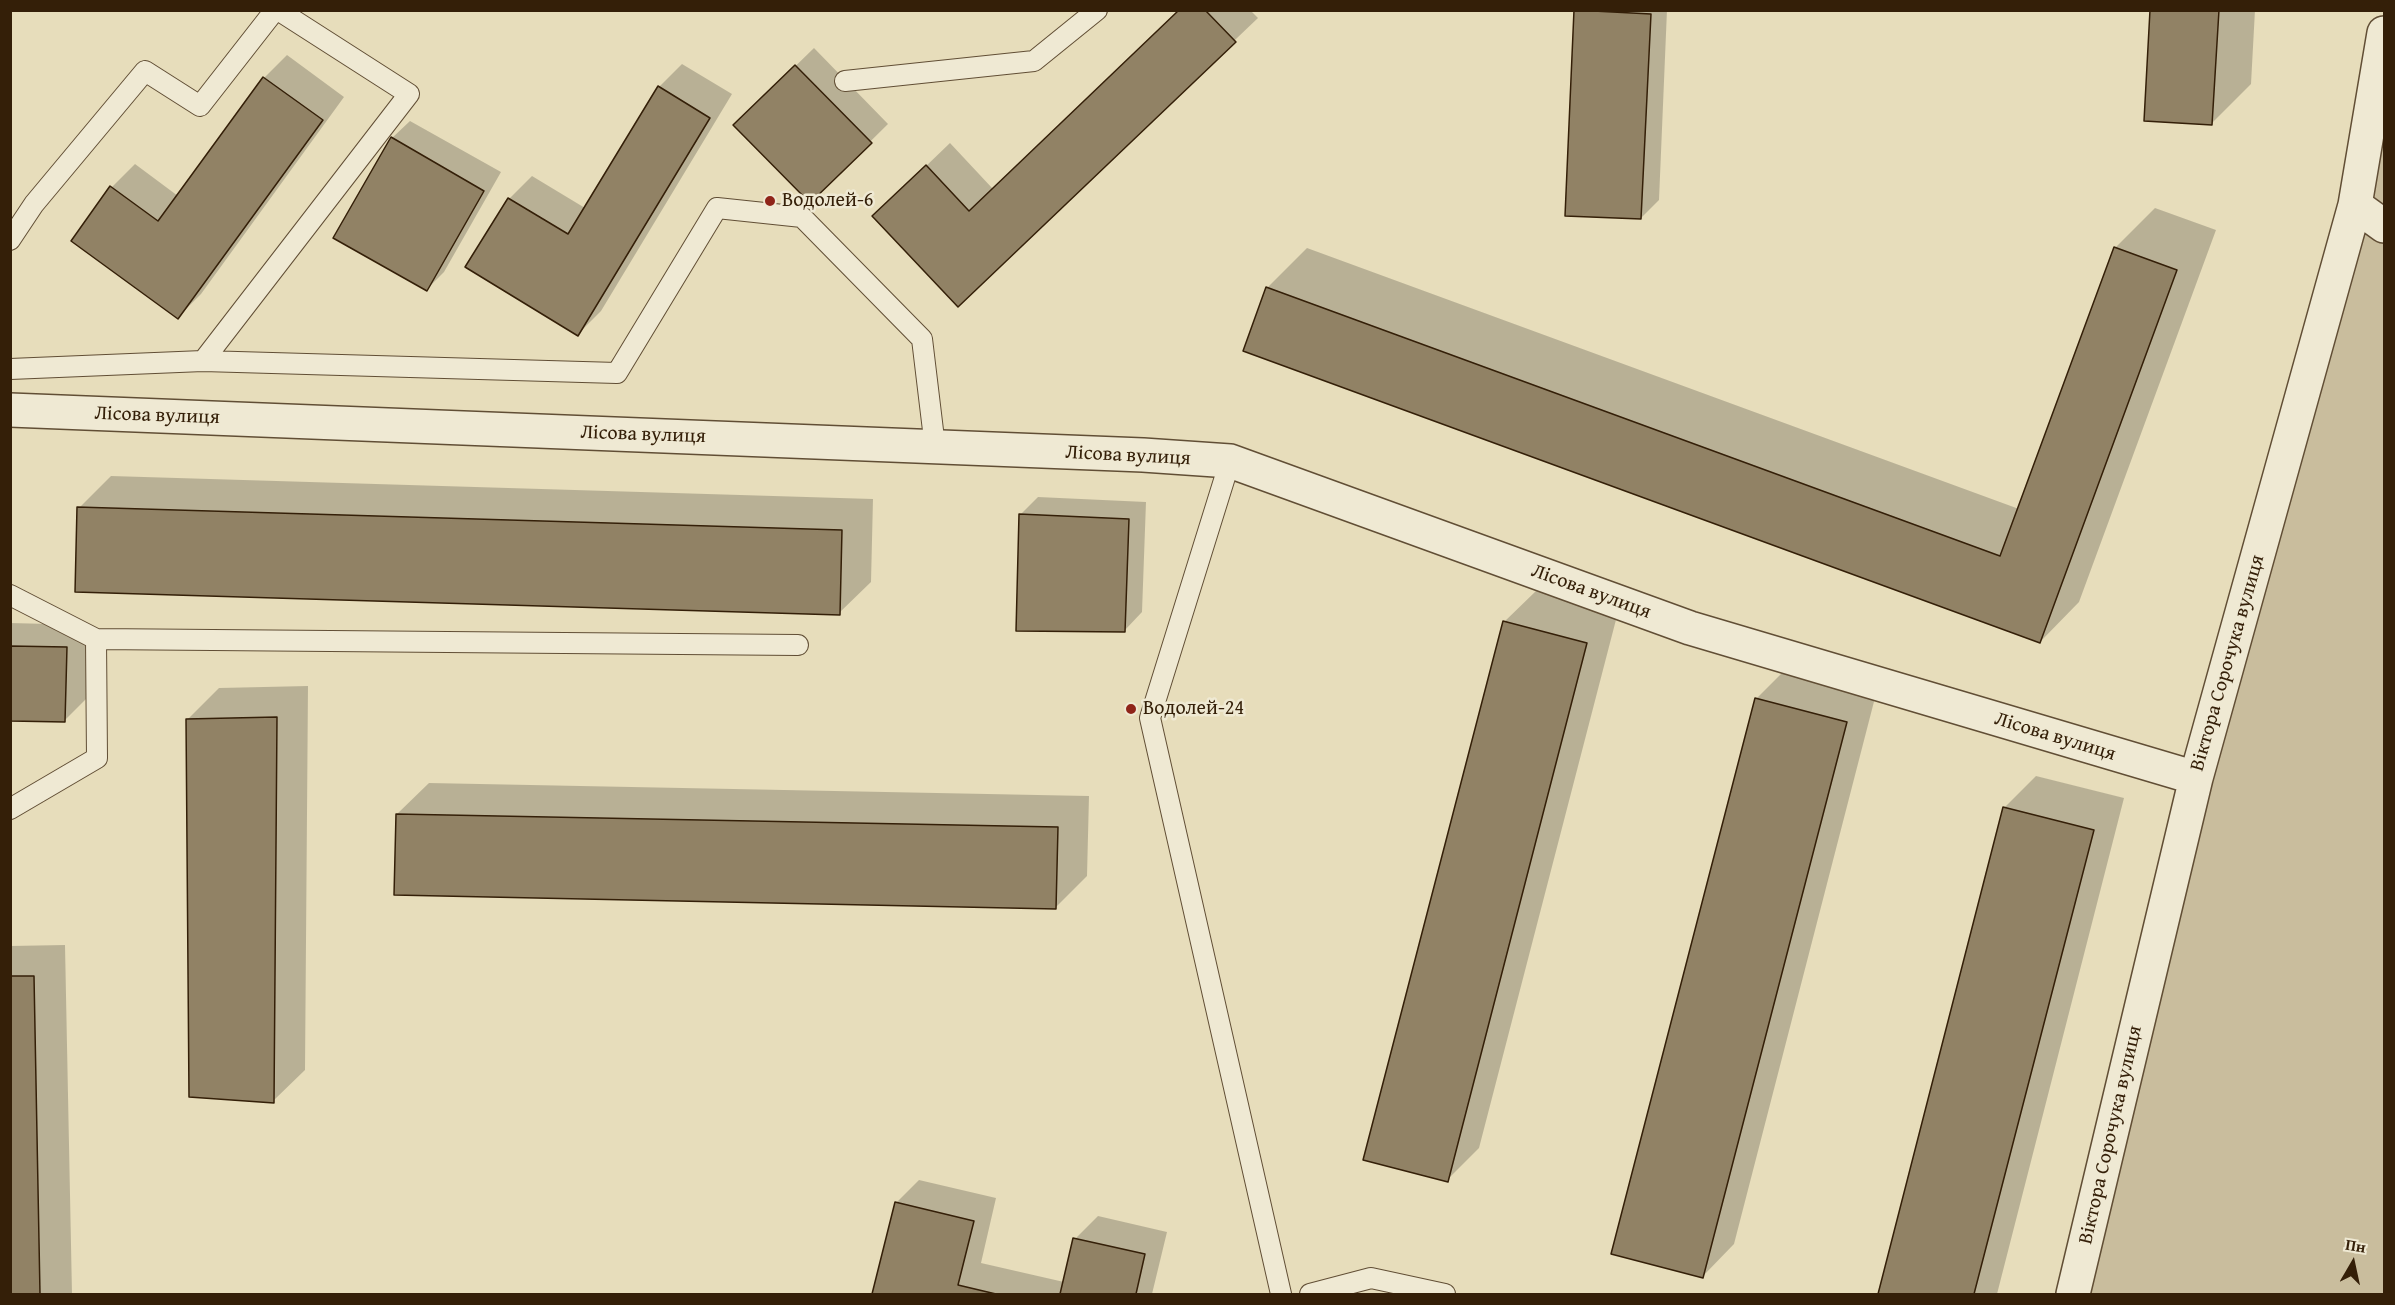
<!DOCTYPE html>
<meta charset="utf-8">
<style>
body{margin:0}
#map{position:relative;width:2395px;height:1305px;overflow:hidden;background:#e7ddbb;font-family:"Gentium Book Plus",serif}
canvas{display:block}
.frame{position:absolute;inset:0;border:12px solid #341f08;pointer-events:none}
.north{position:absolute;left:2323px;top:1233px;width:60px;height:60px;-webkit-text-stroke:4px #efe9d3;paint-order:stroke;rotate:9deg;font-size:16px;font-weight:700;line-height:24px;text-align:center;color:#341f08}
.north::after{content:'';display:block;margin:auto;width:21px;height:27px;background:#341f08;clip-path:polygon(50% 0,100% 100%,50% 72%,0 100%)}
</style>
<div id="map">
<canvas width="2395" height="1305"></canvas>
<div class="frame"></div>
<div class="north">Пн</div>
</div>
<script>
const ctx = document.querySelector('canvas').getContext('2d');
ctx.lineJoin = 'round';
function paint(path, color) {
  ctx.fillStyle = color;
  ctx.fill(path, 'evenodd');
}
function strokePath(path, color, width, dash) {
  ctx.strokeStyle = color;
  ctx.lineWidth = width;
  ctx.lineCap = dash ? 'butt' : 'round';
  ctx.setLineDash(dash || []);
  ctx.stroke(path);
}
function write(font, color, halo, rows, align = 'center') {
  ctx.font = font + ' "Gentium Book Plus",serif';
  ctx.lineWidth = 5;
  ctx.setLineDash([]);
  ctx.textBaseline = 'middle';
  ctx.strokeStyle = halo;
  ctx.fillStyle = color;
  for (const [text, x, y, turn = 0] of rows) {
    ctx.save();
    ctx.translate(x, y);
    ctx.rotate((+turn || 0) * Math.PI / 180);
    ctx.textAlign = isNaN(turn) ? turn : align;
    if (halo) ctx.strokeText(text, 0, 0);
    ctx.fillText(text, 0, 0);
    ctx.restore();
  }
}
paint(new Path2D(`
 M2384,33V1294H2073Z`), '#c9bd9d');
paint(new Path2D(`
 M1180,10H1250L1258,18L958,304L898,193L950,143L993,189Z
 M1667,10L1659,200L1641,218L1576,11Z
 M2151,10H2255L2251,84L2212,123Z
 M814,48L888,124L810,201L735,125Z
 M287,55L344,97L201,294L178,317L112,187L135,164L178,196L264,78Z
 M682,64L732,94L601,311L578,334L509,199L532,176L585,208L659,87Z
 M410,121L501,172L444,272L427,289L392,138Z
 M2155,208L2216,230L2079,602L2040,642L1267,288L1307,248L2019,509L2115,248Z
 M111,476L873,499L871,582L839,613L79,508Z
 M1038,497L1146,502L1142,612L1125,630L1020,515Z
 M1536,591L1618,612L1479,1148L1447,1180L1504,622Z
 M10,623L89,625L88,697L65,720L10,719Z
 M1788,667L1877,690L1734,1244L1703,1276L1756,699Z
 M308,686L305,1070L273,1101L188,719L219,688Z
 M2036,776L2124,798L1997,1294H1879L2005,807Z
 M429,783L1089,796L1087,876L1056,907L397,814Z
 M65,945L72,1294H10V946Z
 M919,1180L996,1198L981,1263L1064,1282L1075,1239L1098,1216L1167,1232L1152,1294H874L896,1203Z`), '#0003');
const building = new Path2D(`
 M1179,10H1205L1236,42L958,307L872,216L926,165L969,211Z
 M1574,10L1651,14L1641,219L1565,216Z
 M2150,10H2219L2212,125L2144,121Z
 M795,65L872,143L810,203L733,125Z
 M263,77L323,120L178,319L71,241L110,186L158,221Z
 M658,86L710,118L578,336L465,267L508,198L568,234Z
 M391,137L484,191L427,291L333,238Z
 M2114,247L2177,270L2040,643L1243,351L1266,287L2000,556Z
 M77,507L842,530L840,615L75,592Z
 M1019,514L1129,519L1125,632L1016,631Z
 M1503,621L1587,643L1448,1182L1363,1160Z
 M10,646L67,647L65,722L10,721Z
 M1755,698L1847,722L1703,1278L1611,1254Z
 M277,717L274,1103L189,1097L186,719Z
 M2003,807L2094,830L1974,1294H1878Z
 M396,814L1058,827L1056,909L394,895Z
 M10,976H34L40,1294H10Z
 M895,1202L974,1221L958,1285L996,1294H872Z
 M1073,1238L1145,1254L1136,1294H1060Z`);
paint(building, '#918265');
strokePath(building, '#341f08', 1.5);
const lane = new Path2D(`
 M845,81L1034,61L1097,10
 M10,240L34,204L145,71L200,106L275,10
 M203,361L617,373L717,208L802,217L922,339L935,447
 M10,369L203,361L409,94L278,10
 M1230,461L1150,718L1281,1294
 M10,595L96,639L97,758L10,809
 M96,639L798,645
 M1310,1294L1371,1278L1445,1294`);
const street = new Path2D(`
 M2355,205L2384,226
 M10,410L1143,455L1230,461L1690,628L2196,778
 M2073,1294L2196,778L2355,205L2384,33`);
strokePath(lane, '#614e35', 22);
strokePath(street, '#614e35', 36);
strokePath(lane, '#efe9d3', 20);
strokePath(street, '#efe9d3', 33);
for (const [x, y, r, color] of [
 [770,201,6,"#8f2418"],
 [1131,709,6,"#8f2418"]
]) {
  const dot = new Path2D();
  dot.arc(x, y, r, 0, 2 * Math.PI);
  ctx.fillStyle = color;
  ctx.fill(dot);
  strokePath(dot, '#efe9d3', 2);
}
write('20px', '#341f08', '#efe9d3', [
 ["Водолей-6",782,201],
 ["Водолей-24",1143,709]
], 'left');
write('20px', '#341f08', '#efe9d3', [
 ["Лісова вулиця",157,416,2],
 ["Лісова вулиця",643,435,2],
 ["Лісова вулиця",1128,456,3],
 ["Лісова вулиця",1591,592,20],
 ["Віктора Сорочука вулиця",2228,663,-74],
 ["Лісова вулиця",2055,737,17],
 ["Віктора Сорочука вулиця",2111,1135,-77]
]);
</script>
